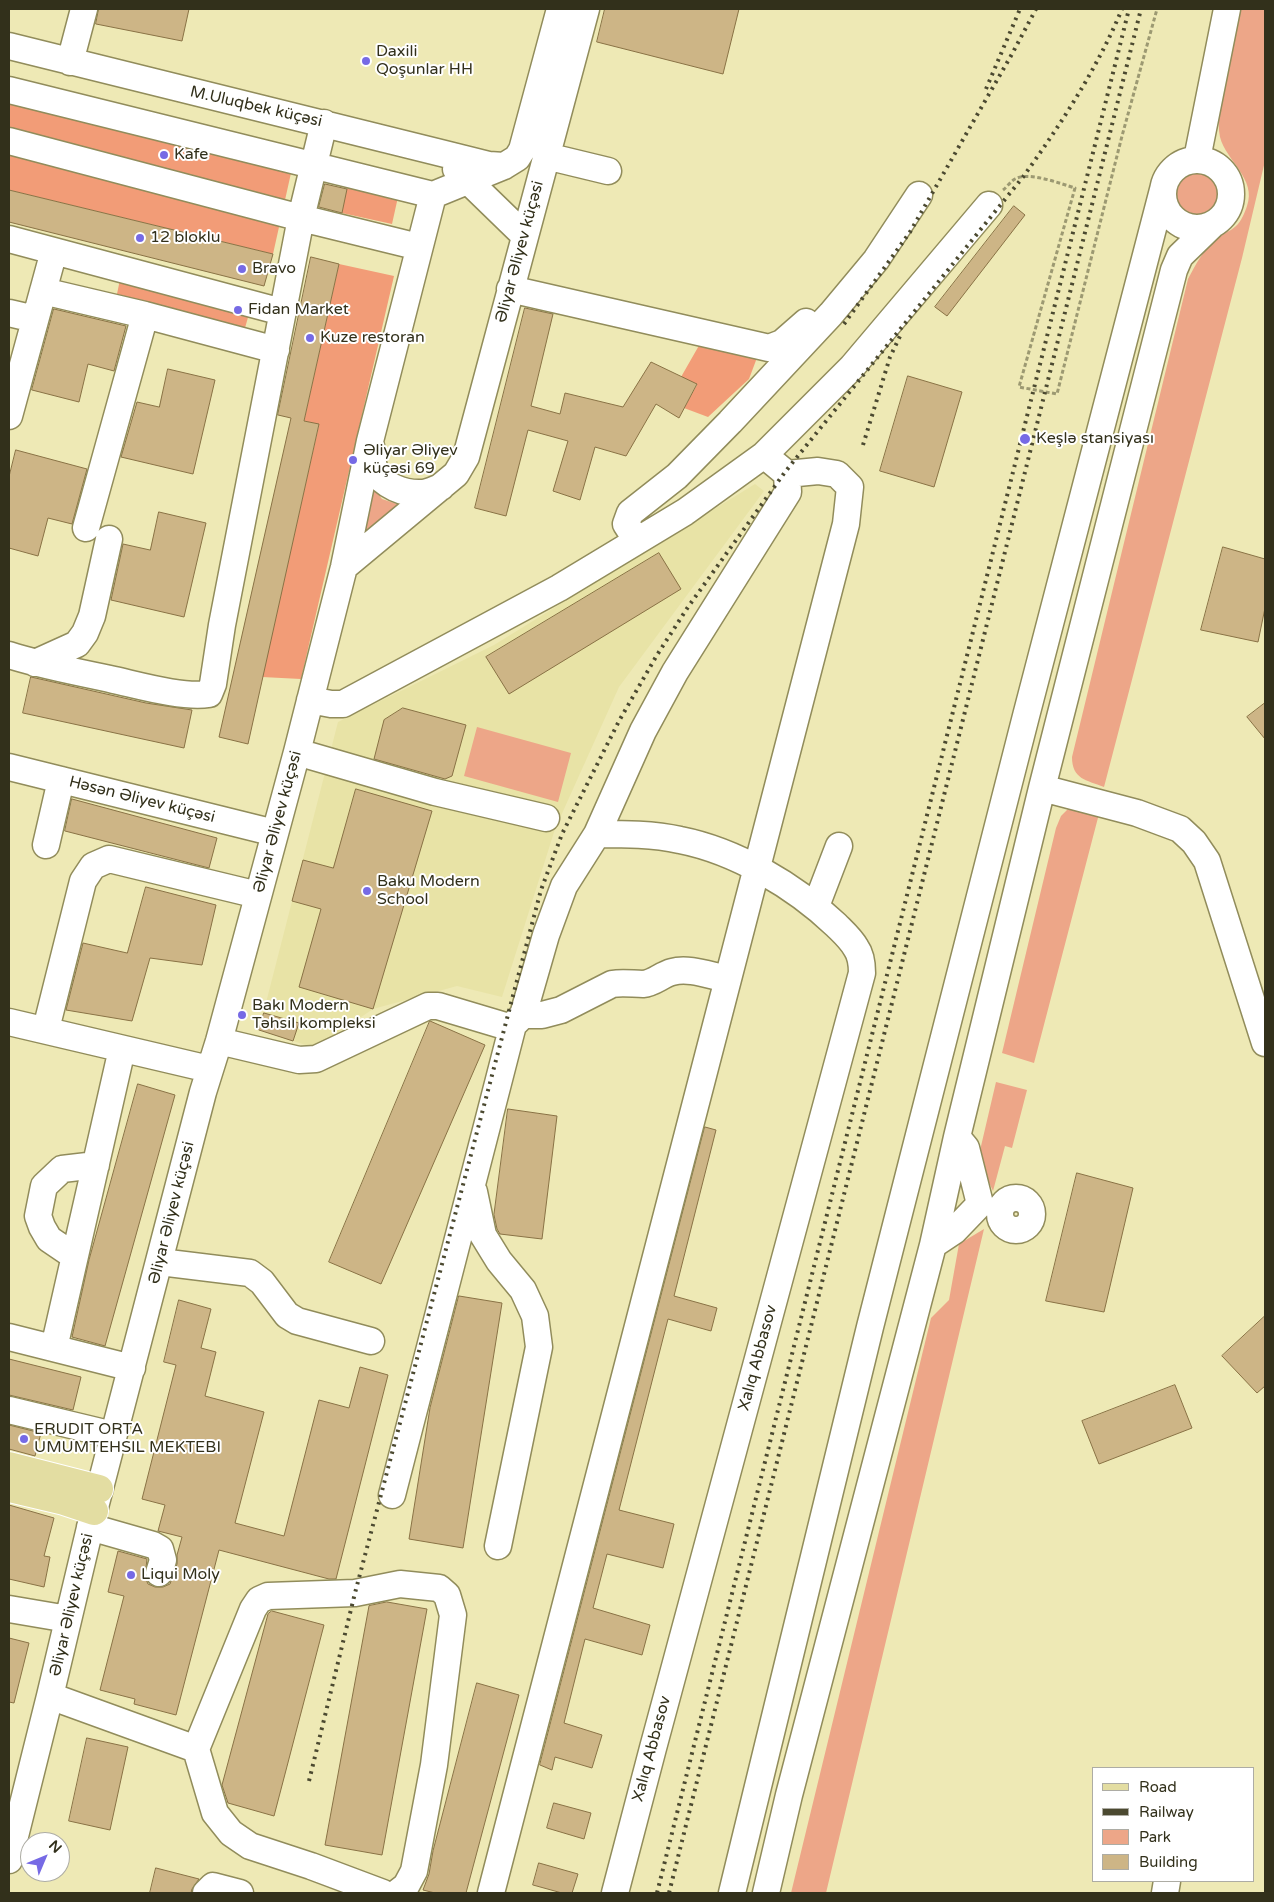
<!DOCTYPE html>
<meta charset="utf-8">
<style>
body{margin:0}
#map{position:relative;width:1274px;height:1902px;overflow:hidden;background:#eee9b5;font-family:"Varela Round",sans-serif}
canvas{display:block}
.frame{position:absolute;inset:0;border:10px solid #32301b;pointer-events:none}
.legend{position:absolute;left:1092px;top:1767px;width:162px;height:115px;box-sizing:border-box;background:#fff;border:1px solid #adaca4;margin:0;padding:6px 9px;list-style:none;font-size:15px;color:#32301b}
.legend li{display:flex;align-items:center;gap:10px;height:25px}
.legend b{width:25px;border:1px solid #adaca4}
.north{position:absolute;left:20px;top:1832px;width:50px;height:50px;box-sizing:border-box;background:#fff;border:1px solid #adaca4;border-radius:50%;rotate:45deg;font-size:14px;font-weight:700;line-height:20px;text-align:center;color:#32301b}
.north::after{content:'';display:block;margin:auto;width:18px;height:22px;background:#766ae5;clip-path:polygon(50% 0,100% 100%,50% 72%,0 100%)}
</style>
<div id="map">
<canvas width="1274" height="1902"></canvas>
<div class="frame"></div>
<ul class="legend">
<li><b style="height:6px;background:#e3dda2"></b>Road</li>
<li><b style="height:6px;background:#4b4930"></b>Railway</li>
<li><b style="height:14px;background:#eda688"></b>Park</li>
<li><b style="height:14px;background:#cdb586"></b>Building</li>
</ul>
<div class="north">N</div>
</div>
<script>
const ctx = document.querySelector('canvas').getContext('2d');
ctx.lineJoin = 'round';
function paint(path, color) {
  ctx.fillStyle = color;
  ctx.fill(path, 'evenodd');
}
function strokePath(path, color, width, dash) {
  ctx.strokeStyle = color;
  ctx.lineWidth = width;
  ctx.lineCap = dash ? 'butt' : 'round';
  ctx.setLineDash(dash || []);
  ctx.stroke(path);
}
function write(font, color, halo, rows, align = 'center') {
  ctx.font = font + ' "Varela Round",sans-serif';
  ctx.lineWidth = 4;
  ctx.setLineDash([]);
  ctx.textBaseline = 'middle';
  ctx.strokeStyle = halo;
  ctx.fillStyle = color;
  for (const [text, x, y, turn = 0] of rows) {
    ctx.save();
    ctx.translate(x, y);
    ctx.rotate((+turn || 0) * Math.PI / 180);
    ctx.textAlign = isNaN(turn) ? turn : align;
    if (halo) ctx.strokeText(text, 0, 0);
    ctx.fillText(text, 0, 0);
    ctx.restore();
  }
}
paint(new Path2D(`
 M755,484L764,491L619,687L555,829L502,997L457,986L373,1009L315,1048L259,1030L338,722L494,645Z`), '#e8e3a6');
paint(new Path2D(`
 M1240,9H1265V161L1242,258L1104,787C1086,780 1072,779 1072,757L1188,279C1196,264 1202,252 1214,241C1220,234 1230,232 1236,226C1241,222 1245,212 1247,206C1257,179 1226,161 1220,137C1214,108 1233,40 1240,9Z
 M1176 194a21 21 0 1 1 42 0a21 21 0 1 1-42 0Z
 M371,484L382,499L400,505L357,543Z
 M477,727L571,753L558,802L464,776Z
 M1069,808L1100,810L1034,1063L1002,1053L1056,828L1061,816Z
 M996,1082L1027,1090L1012,1148L1005,1146L993,1191L978,1159Z
 M984,1229L826,1893H791L931,1318L949,1300L959,1244Z`), '#eda688');
paint(new Path2D(`
 M9,102L291,173L273,254L9,190Z
 M347,186L398,197L392,224L342,213Z
 M339,264L394,276L301,679L262,677L319,425L304,421Z
 M123,265L254,296L245,328L117,294Z
 M701,342L758,355L749,379L708,417L684,408L697,385L681,377Z`), '#f29c77');
const building = new Path2D(`
 M99,9H189L182,41L96,24Z
 M605,9H739L723,74L597,42Z
 M325,184L347,189L342,213L319,207Z
 M9,190L273,254L264,286L9,222Z
 M1014,206L1025,215L947,316L935,307Z
 M311,257L339,264L304,421L319,424L248,744L219,737L291,418L278,415Z
 M525,308L553,314L531,406L560,414L565,393L623,407L651,362L697,384L679,418L656,404L626,456L595,447L580,500L553,491L568,441L528,430L506,516L475,508Z
 M54,309L126,326L114,371L88,364L79,402L32,390Z
 M168,369L215,380L193,474L121,457L137,402L159,407Z
 M908,376L962,392L934,487L880,471Z
 M16,450L87,469L72,524L48,518L38,556L9,548V477Z
 M159,512L206,523L184,617L111,600L123,544L150,550Z
 M1223,547L1265,559V608L1258,642L1201,630Z
 M659,553L681,589L509,694L486,657Z
 M31,677L146,703L192,710L184,748L23,713Z
 M1265,703V739L1247,717Z
 M403,708L466,725L452,776L445,779L374,759L384,720Z
 M356,789L432,811L373,1009L299,987L321,909L292,901L303,860L333,868Z
 M72,799L217,838L209,868L65,831Z
 M146,887L216,905L202,965L150,958L132,1021L66,1010L83,943L127,953Z
 M264,1013L299,1023L293,1041L259,1030Z
 M430,1021L485,1045L381,1284L329,1262Z
 M138,1084L175,1095L105,1346L72,1337L89,1260Z
 M508,1109L557,1116L542,1239L500,1234L497,1229L494,1215Z
 M705,1127L716,1130L674,1296L717,1308L711,1331L668,1319L619,1510L674,1524L663,1568L607,1554L593,1608L650,1625L642,1655L585,1639L564,1723L602,1735L592,1768L555,1757L552,1770L540,1765Z
 M1077,1173L1133,1188L1104,1312L1046,1301Z
 M459,1296L502,1303L463,1548L409,1539L430,1408Z
 M179,1300L211,1309L201,1348L216,1352L205,1396L264,1412L235,1523L284,1536L319,1400L349,1408L360,1367L388,1375L336,1579H329L219,1550L176,1715L134,1704L135,1699L100,1690L124,1596L108,1592L118,1551L147,1559L145,1577L148,1584L155,1587H163L170,1584L177,1564V1555L182,1537L158,1531L165,1505L142,1499L176,1365L164,1362Z
 M1265,1316V1386L1257,1393L1222,1356Z
 M9,1359L81,1377L73,1410L9,1395Z
 M1175,1385L1192,1428L1099,1464L1082,1421Z
 M9,1425L41,1433L35,1456L9,1449Z
 M9,1505L54,1518L44,1556L50,1557L44,1587L9,1579Z
 M387,1602L427,1609L382,1855L325,1845L369,1606Z
 M272,1611L324,1625L274,1816L228,1803L222,1785L268,1614Z
 M9,1638L29,1643L14,1703L9,1702Z
 M477,1683L519,1695L466,1893H435L423,1890L429,1874L433,1851Z
 M87,1738L128,1747L110,1830L69,1821Z
 M554,1803L591,1813L584,1839L547,1828Z
 M539,1863L578,1874L572,1893H562L533,1885Z
 M156,1868L199,1879L192,1889L191,1893H150Z`);
paint(building, '#cdb586');
strokePath(building, '#897245', 1);
const minor = new Path2D(`
 M9,46L441,153L489,165L504,166
 M70,62L84,9
 M9,90L433,195
 M9,141L301,218L419,247
 M546,156L608,171
 M1197,159L1227,9
 M1163 194a34 34 0 1 1 68 0a34 34 0 1 1-68 0Z
 M456,169L524,235
 M433,195L504,166L517,158L522,150L560,9
 M9,239L282,312
 M510,289L769,348L782,343L806,322
 M43,291L145,315L276,350
 M9,313L35,319
 M9,416L54,251
 M371,446C372,453 372,463 375,470C383,486 404,494 422,493C428,493 435,489 441,487
 M86,528L145,315
 M637,541L626,524L630,513L677,476L730,422L831,314L876,260L919,195
 M344,567L456,474L466,457L586,9
 M9,655C43,666 79,672 114,680C141,686 183,698 209,694L213,684L222,625L301,218L324,123
 M35,663L77,644L85,633L92,616L109,539
 M310,700L331,704H343L559,588L685,512L764,455L852,367L989,205
 M297,752L435,792L546,818
 M9,767L275,833
 M1042,788L1137,813L1180,829L1194,842L1207,861L1265,1043
 M597,834C625,834 653,834 680,840C736,851 795,886 836,925C843,932 851,939 856,948C861,955 862,964 862,973L653,1748L615,1893
 M46,845L61,780
 M816,906L839,846
 M523,1015H542L561,1010L612,984C623,982 633,984 643,984C654,983 661,975 672,972C689,967 711,976 728,979
 M9,1022L209,1069
 M46,1029L83,881L93,866L109,859L258,895
 M219,1041L299,1060L316,1059L428,1006H438L505,1026L513,1025
 M474,1192L483,1235L499,1261L523,1290L535,1316L539,1347L498,1546
 M1000 1214a16 16 0 1 1 32 0a16 16 0 1 1-32 0Z
 M933,1245L954,1231L980,1204L966,1148L957,1137
 M74,1256L49,1239L42,1227L38,1216L44,1186L62,1169L96,1165
 M160,1262L250,1273L262,1282L287,1315L297,1321L371,1341
 M9,1337L132,1368
 M54,1348L122,1049
 M9,1410L113,1435
 M392,1495L513,1025L523,1015L546,935L564,886L597,834L643,731L675,672L788,492L787,474L764,455
 M90,1527L153,1545L160,1549L163,1560L159,1573
 M9,1609L68,1619
 M50,1696L196,1749L253,1609L259,1600L268,1596L355,1593L400,1584L439,1588L447,1595L453,1615L434,1765L414,1871L406,1886L397,1893
 M196,1749L215,1813L231,1833L250,1846L311,1866L383,1893
 M9,1860L50,1696L94,1511L203,1092L219,1041L297,752L344,567L370,441L433,195
 M206,1893L213,1886L240,1893
 M491,1893L846,524L850,487L837,474L818,471L787,474
 M732,1893L870,1327L1026,716L1164,186
 M766,1893L789,1795L933,1245L957,1137L1042,788L1174,270L1180,256L1211,226
 M1165,1893L1167,1881`);
const major = new Path2D(`
 M9,1466L99,1489
 M9,1488L64,1501L94,1511`);
strokePath(minor, '#918c5b', 29);
strokePath(major, '#fff', 30);
strokePath(new Path2D(`
 M1003,190C1007,187 1011,181 1015,179C1029,171 1061,184 1075,188L1019,387L1057,394L1122,136L1157,9`), '#9c9972', 3, [4, 2.5]);
strokePath(minor, '#fff', 26);
strokePath(major, '#e3dda2', 28);
strokePath(new Path2D(`
 M986,89L1020,9
 M844,324L910,232L1012,54L1036,9
 M863,445L890,357L901,334
 M309,1781L355,1593L541,890L562,834L619,721L657,655L688,607L785,472L1023,177C1061,124 1097,69 1122,9
 M657,1893L1129,9
 M669,1893L1141,9`), '#4b4930', 4, [2.5, 5]);
for (const [x, y, r, color] of [
 [366,61,5,"#766ae5"],
 [164,155,5,"#766ae5"],
 [140,238,5,"#766ae5"],
 [242,269,5,"#766ae5"],
 [238,310,5,"#766ae5"],
 [310,338,5,"#766ae5"],
 [1025,439,6,"#766ae5"],
 [353,460,5,"#766ae5"],
 [367,891,5,"#766ae5"],
 [242,1015,5,"#766ae5"],
 [24,1439,5,"#766ae5"],
 [131,1575,5,"#766ae5"]
]) {
  const dot = new Path2D();
  dot.arc(x, y, r, 0, 2 * Math.PI);
  ctx.fillStyle = color;
  ctx.fill(dot);
  strokePath(dot, '#fff', 2);
}
write('16px', '#32301b', '#fff', [
 ["Daxili",376,52],
 ["Qoşunlar HH",376,70],
 ["Kafe",174,155],
 ["12 bloklu",150,238],
 ["Bravo",252,269],
 ["Fidan Market",248,310],
 ["Kuze restoran",320,338],
 ["Keşlə stansiyası",1036,439],
 ["Əliyar Əliyev",363,451],
 ["küçəsi 69",363,469],
 ["Baku Modern",377,882],
 ["School",377,900],
 ["Bakı Modern",252,1006],
 ["Təhsil kompleksi",252,1024],
 ["ERUDIT ORTA",34,1430],
 ["UMUMTEHSIL MEKTEBI",34,1448],
 ["Liqui Moly",141,1575]
], 'left');
write('16px', '#32301b', '#fff', [
 ["M.Uluqbek küçəsi",256,107,13],
 ["Əliyar Əliyev küçəsi",520,252,-75],
 ["Həsən Əliyev küçəsi",142,800,14],
 ["Əliyar Əliyev küçəsi",278,822,-75],
 ["Əliyar Əliyev küçəsi",172,1213,-76],
 ["Xalıq Abbasov",758,1358,-75],
 ["Əliyar Əliyev küçəsi",72,1605,-77],
 ["Xalıq Abbasov",652,1749,-75]
]);
</script>
